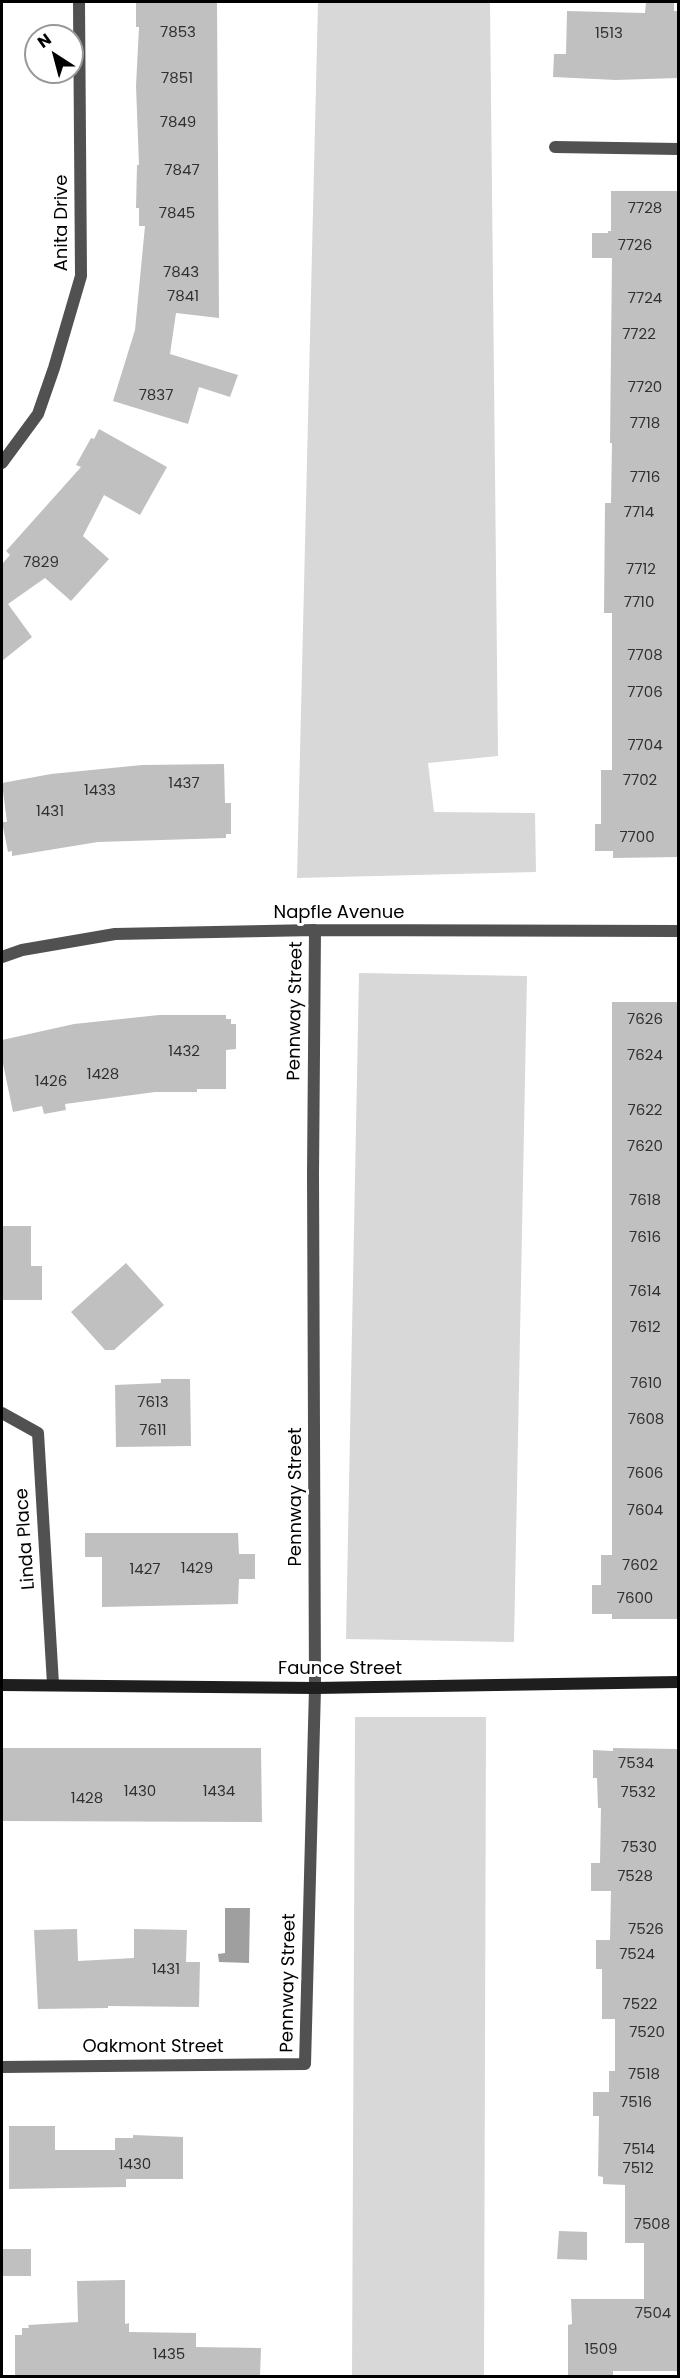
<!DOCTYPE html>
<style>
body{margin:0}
#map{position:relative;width:680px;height:2378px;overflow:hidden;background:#fff;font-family:Poppins,sans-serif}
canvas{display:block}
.frame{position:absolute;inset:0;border:3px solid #000;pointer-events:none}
.north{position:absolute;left:24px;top:24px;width:60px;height:60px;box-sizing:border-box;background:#fff;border:2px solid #999;border-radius:50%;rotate:324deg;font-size:16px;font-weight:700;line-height:24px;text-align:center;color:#000}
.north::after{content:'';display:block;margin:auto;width:21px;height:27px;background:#000;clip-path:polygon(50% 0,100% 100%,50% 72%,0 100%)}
</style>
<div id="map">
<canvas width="680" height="2378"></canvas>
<div class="frame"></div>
<div class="north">N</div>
</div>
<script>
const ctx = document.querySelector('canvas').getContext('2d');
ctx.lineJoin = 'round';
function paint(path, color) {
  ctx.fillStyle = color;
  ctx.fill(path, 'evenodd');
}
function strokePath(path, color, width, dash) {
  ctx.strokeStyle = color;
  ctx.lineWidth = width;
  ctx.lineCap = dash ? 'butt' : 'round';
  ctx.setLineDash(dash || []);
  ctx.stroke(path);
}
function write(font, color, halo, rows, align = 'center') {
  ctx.font = font + ' Poppins,sans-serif';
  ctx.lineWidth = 6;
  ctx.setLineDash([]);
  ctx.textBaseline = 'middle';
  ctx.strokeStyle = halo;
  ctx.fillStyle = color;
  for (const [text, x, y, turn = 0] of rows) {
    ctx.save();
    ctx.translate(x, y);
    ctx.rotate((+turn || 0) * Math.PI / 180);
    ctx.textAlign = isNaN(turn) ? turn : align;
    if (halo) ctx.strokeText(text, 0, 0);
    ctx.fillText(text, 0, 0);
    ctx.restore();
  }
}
paint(new Path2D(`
 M318,2H490L498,756L428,763L434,812L535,813L536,872L297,878Z
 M359,973L527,976L514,1642L346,1639Z
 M355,1717H486L484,2376H352Z`), '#d8d8d8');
paint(new Path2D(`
 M225,1908H250L249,1963L219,1962L218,1954L225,1953Z`), '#9f9f9f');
paint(new Path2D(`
 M136,2H217L219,318L176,313L170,354L238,375L230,397L199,387L188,424L113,401L135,330L145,226H139V208H136L137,165H139L136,86L139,27H136Z
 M646,2H674V11H678V78L616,80L553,77L554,54H566L567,11L645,13Z
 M611,191H678V857L613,858V851H595V824H601V770H612V613H604L605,503H611L612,443H610L612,258H592V233H608V231H611Z
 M99,429L167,467L140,515L104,495L83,536L109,559L71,601L45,578L8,604L32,637L2,661V564L10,555L6,551L81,467L76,465L91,438L94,439Z
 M224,764L225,803H231V834H226V838L98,842L12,856V851L8,852L2,822H7L2,783L51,774L142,765Z
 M612,1002H678V1619H612V1614H592V1585H601V1555H612Z
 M159,1015H226V1019H231V1024H236V1049L226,1050V1089H197V1092H155L65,1104L66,1110L44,1114L42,1106L13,1112L2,1059V1040L74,1024Z
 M2,1226H31V1266H42V1300H2Z
 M126,1263L164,1305L114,1350H105L71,1312Z
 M161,1379H190L191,1446L116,1447L115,1385L161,1383Z
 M85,1533H238L239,1554H255V1579H239L238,1604L102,1607V1557H85Z
 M2,1748H261L262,1822L2,1821Z
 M613,1748L678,1749V2371H613V2376H568V2325L572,2324L571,2299H644V2243H625V2185L603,2184V2177L598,2176L599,2116H593V2092H609V2071H615V2019H602V1969H596V1940H610L611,1891H591V1863H600L601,1808H598L597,1778H593V1750L613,1751Z
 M77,1929L78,1961L134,1958V1929L187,1930L186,1962H200L199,2007L108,2006V2008L38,2009L34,1930Z
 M9,2126H55V2150H115V2138H133V2135L183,2137V2179H126V2187L9,2189Z
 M559,2231L587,2232V2260L557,2259Z
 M2,2249H31V2276H2Z
 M125,2280V2324L129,2323V2332L196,2333V2347L261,2348L260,2376H15V2335H22V2328H29L28,2325L78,2322L77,2281Z`), '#c0c0c0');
strokePath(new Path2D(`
 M555,147L678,149
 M2,463L38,414L54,368L81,276L79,2
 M2,957L22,950L115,934L315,930L678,931
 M2,1413L38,1433L53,1684
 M2,2067L305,2064L315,1688L313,1174L315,930`), '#515151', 12);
strokePath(new Path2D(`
 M2,1685L315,1688L678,1682`), '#1e1e1e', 12);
write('15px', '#303030', null, [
 ["7853",178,33],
 ["1513",609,34],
 ["7851",177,79],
 ["7849",178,123],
 ["7847",182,171],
 ["7728",645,209],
 ["7845",177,214],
 ["7726",635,246],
 ["7843",181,273],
 ["7841",183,297],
 ["7724",645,299],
 ["7722",639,335],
 ["7720",645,388],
 ["7837",156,396],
 ["7718",645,424],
 ["7716",645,478],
 ["7714",639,513],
 ["7829",41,563],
 ["7712",641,570],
 ["7710",639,603],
 ["7708",645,656],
 ["7706",645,693],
 ["7704",645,746],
 ["7702",640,781],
 ["1437",184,784],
 ["1433",100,791],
 ["1431",50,812],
 ["7700",637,838],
 ["7626",645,1020],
 ["1432",184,1052],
 ["7624",645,1056],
 ["1428",103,1075],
 ["1426",51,1082],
 ["7622",645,1111],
 ["7620",645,1147],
 ["7618",645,1201],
 ["7616",645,1238],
 ["7614",645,1292],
 ["7612",645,1328],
 ["7610",646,1384],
 ["7613",153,1403],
 ["7608",646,1420],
 ["7611",153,1431],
 ["7606",645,1474],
 ["7604",645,1511],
 ["7602",640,1566],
 ["1429",197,1569],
 ["1427",145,1570],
 ["7600",635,1599],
 ["7534",636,1764],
 ["1430",140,1792],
 ["1434",219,1792],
 ["7532",638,1793],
 ["1428",87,1799],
 ["7530",639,1848],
 ["7528",635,1877],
 ["7526",646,1930],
 ["7524",637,1955],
 ["1431",166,1970],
 ["7522",640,2005],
 ["7520",647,2033],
 ["7518",644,2075],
 ["7516",636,2103],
 ["7514",639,2150],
 ["1430",135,2165],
 ["7512",638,2169],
 ["7508",652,2225],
 ["7504",653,2314],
 ["1509",601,2350],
 ["1435",169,2355]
]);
write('18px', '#000', '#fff', [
 ["Anita Drive",62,223,-90],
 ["Napfle Avenue",339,913],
 ["Pennway Street",296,1011,-89],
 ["Pennway Street",296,1497,-90],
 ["Linda Place",26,1539,-94],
 ["Faunce Street",340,1669],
 ["Pennway Street",289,1983,-89],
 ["Oakmont Street",153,2047]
]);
</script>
